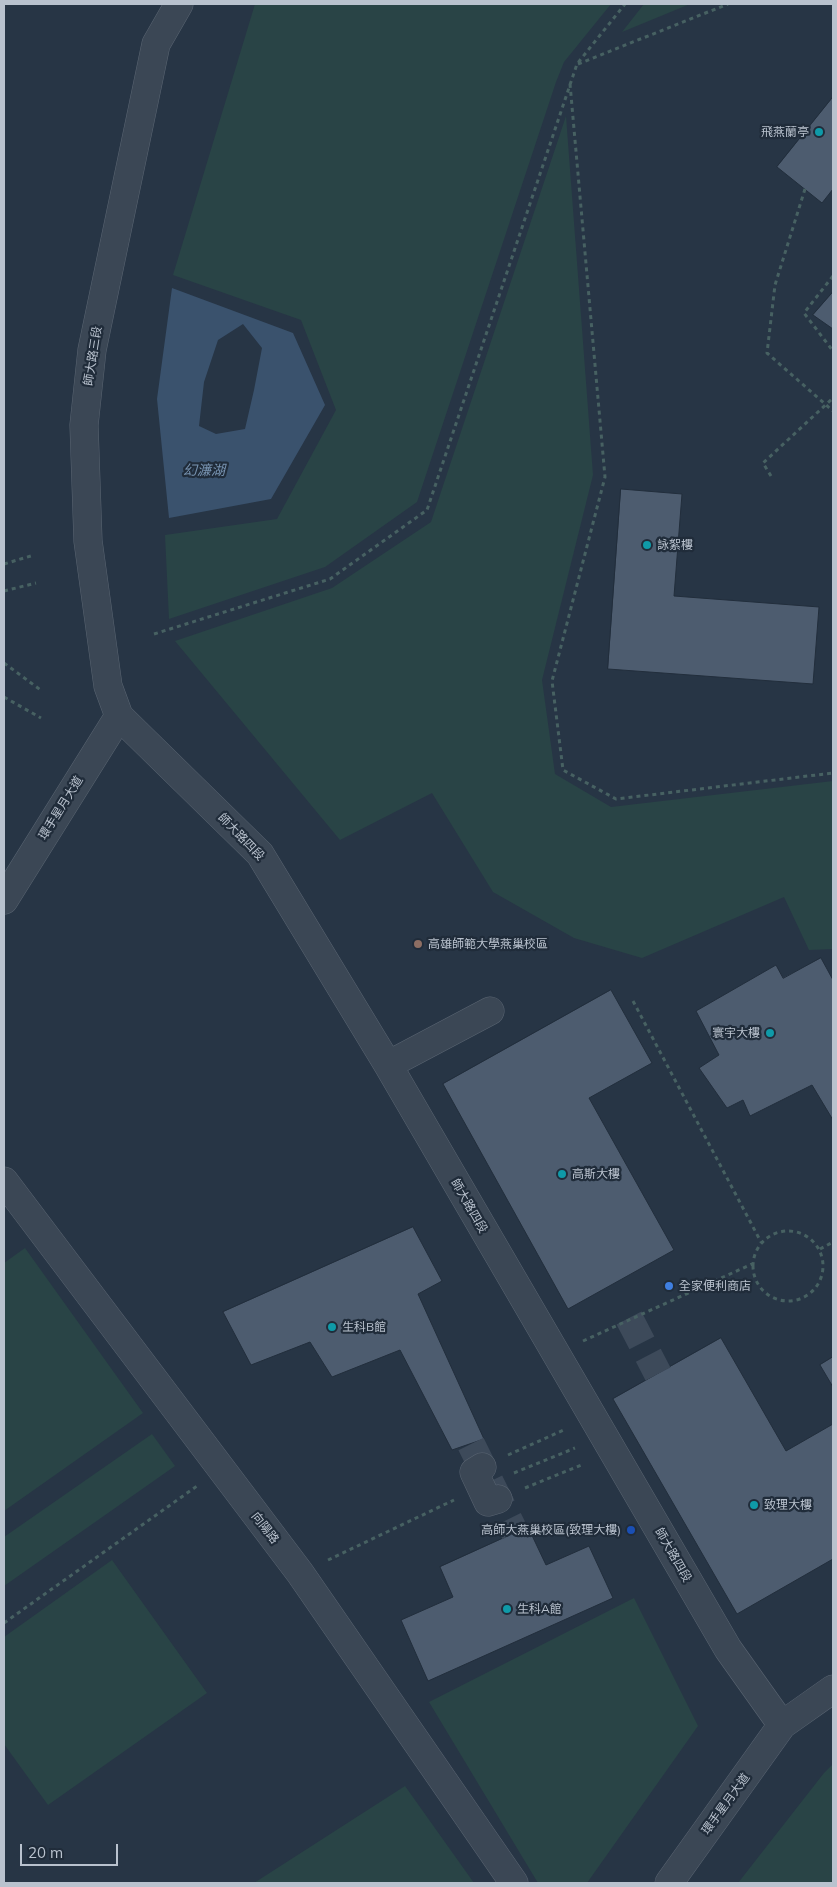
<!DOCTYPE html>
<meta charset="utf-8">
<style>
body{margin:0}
#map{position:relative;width:837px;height:1887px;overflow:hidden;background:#273545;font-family:Mulish,sans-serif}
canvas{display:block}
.frame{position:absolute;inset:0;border:5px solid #b9c2ce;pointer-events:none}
.scale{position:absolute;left:20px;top:1844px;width:98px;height:22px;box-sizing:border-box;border:2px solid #b9c2ce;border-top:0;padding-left:6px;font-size:15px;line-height:18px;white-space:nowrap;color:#b9c2ce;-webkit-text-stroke:4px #202c3a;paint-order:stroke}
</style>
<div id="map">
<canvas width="837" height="1887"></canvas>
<div class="frame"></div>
<div class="scale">20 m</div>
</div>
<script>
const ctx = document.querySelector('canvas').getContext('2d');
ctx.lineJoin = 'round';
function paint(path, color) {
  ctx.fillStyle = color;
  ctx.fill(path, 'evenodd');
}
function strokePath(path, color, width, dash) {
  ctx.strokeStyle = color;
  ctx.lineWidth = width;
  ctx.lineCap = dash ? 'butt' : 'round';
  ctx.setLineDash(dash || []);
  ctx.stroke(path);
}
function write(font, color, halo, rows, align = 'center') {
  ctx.font = font + ' Mulish,"Noto Sans TC",sans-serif';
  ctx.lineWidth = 4.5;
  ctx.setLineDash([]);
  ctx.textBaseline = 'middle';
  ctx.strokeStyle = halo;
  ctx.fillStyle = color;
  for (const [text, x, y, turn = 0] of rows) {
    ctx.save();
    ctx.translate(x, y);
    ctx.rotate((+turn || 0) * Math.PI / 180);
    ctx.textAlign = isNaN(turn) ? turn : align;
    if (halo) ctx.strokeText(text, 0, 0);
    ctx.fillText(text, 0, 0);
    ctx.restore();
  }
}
paint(new Path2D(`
 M255,4H611L564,62L556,82L417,502L325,567L169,619L165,535L277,519L336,410L301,320L173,275Z
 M644,4H690L622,32Z
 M566,116L593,475L542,680L555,774L611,807L833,781V949L809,950L784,897L642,958L574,938L493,892L432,793L340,840L175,641L332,588L431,522Z
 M25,1248L143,1413L4,1511V1263Z
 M152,1434L175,1466L4,1586V1537Z
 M112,1560L207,1693L48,1805L4,1744V1637Z
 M634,1598L698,1726L587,1883H538L429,1702Z
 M833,1764V1883H738L824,1773Z
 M405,1786L474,1883H254Z`), '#294446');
paint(new Path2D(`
 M172,288L293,333L325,405L271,499L169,518L157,399ZM243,324L262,348L254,390L245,429L216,434L199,426L204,382L218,340Z`), '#3a526d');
const building = new Path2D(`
 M833,97V189L822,203L777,167Z
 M833,292V329L813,315Z
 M621,489L682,494L674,596L819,607L813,684L608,669Z
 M821,958L833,980V1120L812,1085L750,1116L743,1100L727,1108L699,1068L719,1055L696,1011L776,965L783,978Z
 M611,990L652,1063L589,1098L674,1250L568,1309L443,1084Z
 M413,1227L442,1281L418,1294L484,1439L452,1450L400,1350L332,1377L310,1342L251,1365L223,1312Z
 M721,1338L786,1451L833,1424V1559L737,1614L613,1399Z
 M833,1357V1387L820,1365Z
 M528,1527L546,1565L589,1546L613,1598L428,1681L401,1620L453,1597L440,1567Z`);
paint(building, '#4d5c6f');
strokePath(building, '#222e3c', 1);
strokePath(new Path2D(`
 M629,1318L658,1374
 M471,1444L515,1533`), '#3d4a5a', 28, [28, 14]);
const minor = new Path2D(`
 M179,4L156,44L92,350L84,425L88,541L108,686L119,716L260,854L388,1065L728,1649L782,1725
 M4,900L119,716
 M388,1065L490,1011
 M4,1181L300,1573L514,1883
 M482,1467L474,1472L488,1502L498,1499
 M669,1883L782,1725L833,1689`);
strokePath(minor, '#5a6572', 29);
strokePath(new Path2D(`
 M578,64L728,4
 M570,84L605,477L552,681L563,770L616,799L833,773
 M805,189L775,285L767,353L833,411
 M833,276L804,313L833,351
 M771,476L763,463L833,398
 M4,564L34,555
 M4,591L36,583
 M154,634L330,579L427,510L577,64L625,4
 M4,663L42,691
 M4,697L41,718
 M633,1001L761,1242
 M753 1266a35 35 0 1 1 70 0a35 35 0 1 1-70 0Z
 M820,1249L833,1242
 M583,1341L752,1264
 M508,1455L566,1429
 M514,1473L575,1448
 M525,1488L584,1464
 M328,1560L454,1500
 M4,1623L197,1486`), '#476162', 3, [4, 4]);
strokePath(minor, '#3b4755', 28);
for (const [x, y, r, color] of [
 [819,132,5,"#0f9aa8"],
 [647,545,5,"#0f9aa8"],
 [418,944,5,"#8d6e63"],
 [770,1033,5,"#0f9aa8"],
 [562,1174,5,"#0f9aa8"],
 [669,1286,5,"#3f7fe0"],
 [332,1327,5,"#0f9aa8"],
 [754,1505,5,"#0f9aa8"],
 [631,1530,5,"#1a4fb4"],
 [507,1609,5,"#0f9aa8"]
]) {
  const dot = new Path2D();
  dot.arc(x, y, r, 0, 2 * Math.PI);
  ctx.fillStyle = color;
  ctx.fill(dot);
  strokePath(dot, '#202c3a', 2);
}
write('12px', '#b9c2ce', '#202c3a', [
 ["飛燕蘭亭",809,132,"right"],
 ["詠絮樓",657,545],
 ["高雄師範大學燕巢校區",428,944],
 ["寰宇大樓",760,1033,"right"],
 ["高斯大樓",572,1174],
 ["全家便利商店",679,1286],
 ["生科B館",342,1327],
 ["致理大樓",764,1505],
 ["高師大燕巢校區(致理大樓)",621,1530,"right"],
 ["生科A館",517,1609]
], 'left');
write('12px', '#b9c2ce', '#202c3a', [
 ["師大路三段",93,356,-81],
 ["環手星月大道",61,808,-58],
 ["師大路四段",241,837,46],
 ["師大路四段",469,1206,60],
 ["向陽路",265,1528,52],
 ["師大路四段",673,1555,60],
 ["環手星月大道",726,1804,-54]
]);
write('italic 14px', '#7894b2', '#202c3a', [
 ["幻濂湖",204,471]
]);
</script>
